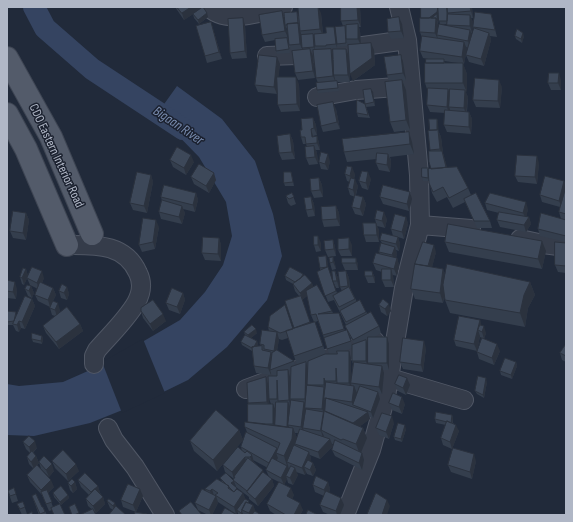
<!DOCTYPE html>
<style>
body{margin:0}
#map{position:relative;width:573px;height:522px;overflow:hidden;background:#212a3a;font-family:"Sofia Sans Condensed",sans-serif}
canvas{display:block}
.frame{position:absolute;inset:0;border:8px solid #b0b7c6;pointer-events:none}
</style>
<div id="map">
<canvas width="573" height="522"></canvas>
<div class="frame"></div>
</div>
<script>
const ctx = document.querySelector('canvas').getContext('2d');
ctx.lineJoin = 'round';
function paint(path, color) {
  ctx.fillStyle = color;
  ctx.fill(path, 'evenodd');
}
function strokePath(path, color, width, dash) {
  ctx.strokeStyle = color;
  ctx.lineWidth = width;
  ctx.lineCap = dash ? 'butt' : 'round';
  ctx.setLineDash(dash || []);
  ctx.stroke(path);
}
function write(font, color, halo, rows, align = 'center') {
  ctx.font = font + ' "Sofia Sans Condensed",sans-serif';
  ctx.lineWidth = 3;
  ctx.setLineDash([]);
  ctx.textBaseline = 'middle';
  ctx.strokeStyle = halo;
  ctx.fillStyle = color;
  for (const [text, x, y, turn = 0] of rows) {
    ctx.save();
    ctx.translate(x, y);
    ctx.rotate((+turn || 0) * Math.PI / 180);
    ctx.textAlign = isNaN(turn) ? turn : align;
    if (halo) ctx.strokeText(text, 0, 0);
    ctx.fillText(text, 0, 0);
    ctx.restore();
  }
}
paint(new Path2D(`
 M177,86L222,119L255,161L273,214L282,256L267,300L227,347L188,380L145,401L90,423L34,436L7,435V384L19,386L63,382L106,363L180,320L205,292L223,265L232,236L226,202L199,157L157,114Z`), '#354461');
paint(new Path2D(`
 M143,339L165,393L122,413L102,362Z`), '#212a3a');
strokePath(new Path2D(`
 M34,7L45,28L92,69L183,129`), '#354461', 22);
const minor = new Path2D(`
 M209,7C224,25 264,12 283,7
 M267,56L297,55L407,40
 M317,97L356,90L410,86
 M420,225L471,229
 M520,239L543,244L566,247
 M67,245C95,245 125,243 138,273C143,283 141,294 136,303C126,320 110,335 97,350L94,356V364
 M390,378L464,400
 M246,389L375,341
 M108,428L114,440L135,467L165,515
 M345,515L371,450L386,396L404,288L420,225L419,175L407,40L399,7`);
const major = new Path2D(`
 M7,58L51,137L92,234
 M7,114L26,149L67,245`);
strokePath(minor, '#505765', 20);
strokePath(major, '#3e4553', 24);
strokePath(minor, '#353c4a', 18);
strokePath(major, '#535b6a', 22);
paint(new Path2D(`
 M175,7H200L201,8L207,13L208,17L199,24L194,18L193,14L184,20Z
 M341,7H360L361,27H359L360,31L361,44L374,50L375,65L353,81L349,58L350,82H337L339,91L318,93L317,90L318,83L316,78L313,51H311L313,56L315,78L298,80L295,73L292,52L289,45L287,29L286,27L290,53L277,54L276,51L275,40L265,42L262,35L282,11L284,18L297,12L298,16L321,13L323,34L326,33L343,26L341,21ZM347,42L348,45L349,55L346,49L334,62L328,48H337V44L338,47L347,46Z
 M420,7H472L473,18H471L473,22L472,33H471L472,35L474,29L473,27L491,14L493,21L497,37L490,36L491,40L484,66L469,62L466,55L468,48L466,47L467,49L464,64H463L467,74L466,93L468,97L467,112H469L472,119L471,134L447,132L444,125L445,113L430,112L427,105L428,92L425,83L426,63L428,59L423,58L420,51L422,38L420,32L421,18V9H420ZM439,19L440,25L438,28V24ZM447,24L448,26L440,25ZM444,61L458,63H445Z
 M399,17L402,24L404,38L391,39L388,32Z
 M245,25L247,58L232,59L230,53Z
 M213,29L222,59L207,63L205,56Z
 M515,36H524L522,43L516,39Z
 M403,62L406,80L403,81L406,90L410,130L394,132L390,122L389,82L387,75Z
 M280,64L278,77L299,84L300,111L281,112L278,105V85L277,94L258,92L255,85Z
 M561,80V90H551L548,83Z
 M502,87L500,108L476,107L473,100Z
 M373,92L375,106L366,107L365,104Z
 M365,104L370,118L358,117L357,113Z
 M336,109L340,129L323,132L321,126Z
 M313,118L316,125L317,135L313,136H317L319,143L320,150H316L317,153L318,164L309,165L306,158L307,147L306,144H303L301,137L302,130Z
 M437,119L438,122V130L441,137L443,153L447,168L468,188L471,195L490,221L492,228H477L465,202L453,208L447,197L437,202L432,193L429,181H423L422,177L429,169H431L430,130Z
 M290,134L293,141L295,159L282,160L279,153Z
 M412,142L414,154L390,157L391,161L390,172L379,170L376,163L377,159L347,162L344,152Z
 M170,160L194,162L186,175L173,167Z
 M330,161L328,170L321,169L319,162Z
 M539,163L537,184L518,182L515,176Z
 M291,172L292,176L294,186H285L284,183Z
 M345,174H355L354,179L358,186L356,195L363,197L366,204L363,216L355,214L352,207L355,197L350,195L348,188L350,182L347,181Z
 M151,175L153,182L147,213L133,210L130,203Z
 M191,177L216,180L209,193L194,184Z
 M319,178L322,185L323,197L314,198L311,191Z
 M371,179L368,190L362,188L359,181Z
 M564,181L566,185V242L540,236L538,229L561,219L559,212L560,207L542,202L540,195Z
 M196,193L198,200L195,212L183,209L185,213L182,224L161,219L159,212L162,201L161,197Z
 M292,193L296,204L291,206L288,203L286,196Z
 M311,197L314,204L315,216L308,217L306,210Z
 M380,197L412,199L409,211L383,204Z
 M485,203L528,209L526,217H529L531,224L526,232L500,227L497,220L499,213L487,210Z
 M336,206L339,213L340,226L324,227L322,220Z
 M26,213L29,220L26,240L13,238L10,231Z
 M406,217L408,224L404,239L398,237L400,244L399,251L396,250L397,254L396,258H397L399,265L397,276L393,275L394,287H385L382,280V272L376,270L373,263L380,254L379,252L382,243L380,240L393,236L391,229Z
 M375,219H387L385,228L377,226L379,230V242H366L364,235L376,223Z
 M159,227L155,249L142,252L139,245Z
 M219,238L221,245V261L205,260L202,253Z
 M333,240L335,247L336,256L328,257L325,250Z
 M445,242L546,251L542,269L449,252Z
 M321,243V251L316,252L314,245Z
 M566,243V273L558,272L555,265Z
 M352,245V256H341L338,250Z
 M436,252L432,267L443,269L445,274L530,282L535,295L528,308L525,327L450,313L445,300V295L443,303L415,299L411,289Z
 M333,257L335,264L336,269L332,270L330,263Z
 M356,258L358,265V270H345L342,263Z
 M327,259L328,269L337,293L342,291L340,287L346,271L349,278L350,288L357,302L379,326L381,333L375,337H387L389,344V370H383L384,373L382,394L378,393L380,399L373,418L370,417V419L360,426L363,428L367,438L361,452L362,453L364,460L362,470L335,456L332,450L334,444H332L333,446L320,459L310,455L311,459L310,461L313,463L316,470L313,476L307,474L306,472L305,475L296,472L298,475L293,485L288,483L287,479L284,485L294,495L292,499L303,510L300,515H276L270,511L267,504L279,482L269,477L266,470L268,468L253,460L254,462L264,473L272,479L274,486L258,506L249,499V497L236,487L235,484L234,485L237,490L243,493L245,499L249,503L253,505L255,511L261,515H244L243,514V515H240L238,514V512L236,514L218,502L216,497L218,503L212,515H208L198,510L195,503L206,491L205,489L222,481L220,478L233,480L234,479L225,472L223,465L242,451L241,447L247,432L245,427L248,422V403L266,377L268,384L269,404H271L269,399L273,376L271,373V375L256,373L254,366L252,351L242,345L241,342L245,335L244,332L257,333L251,338L257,341L258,345L257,346H261L260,344L269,331L268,327L294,328L285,301L299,296L295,291L293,284L286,280L285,276L303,274L304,276L312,283L313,287L332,311L333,313H339L345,331L347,330L352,346L354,344L348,333L345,326L346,325L334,300L328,302L317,272L320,270V268ZM307,296L311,315L314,322L310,323L302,300ZM318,321L323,335L329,354H326L315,322ZM288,338L297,365H295L294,361L277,351L279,339L282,340ZM352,348V361L353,364L351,379V358L349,351H345ZM290,370V377L288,371ZM295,433H298L297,438Z
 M26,269L28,276L24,285L22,284L20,277Z
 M335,271L338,278L339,288H336L333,281Z
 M372,271L375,278V283H368L365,276Z
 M27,278H44L42,283L53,288L56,295L53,301L60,310L59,313L80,324L83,331L59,349L46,333L43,326L55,316L52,315L50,308V307L38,301L35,295L38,289L30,285Z
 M7,280L17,289L16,299L7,298Z
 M31,286L34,293L32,298L28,296L25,289Z
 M67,287L69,294L67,300L61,298L59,291Z
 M183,293L185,300L180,314L169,310L166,303Z
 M32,299L35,306L25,329L21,328L19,332L16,331L13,325H7V311L17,315Z
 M379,305L391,311L387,316L381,312Z
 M141,311L166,321L153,331L143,318Z
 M480,320L481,325L486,333L484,339L480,337V336L477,351L456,346L454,340Z
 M42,336L43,339L42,344L33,342L32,339Z
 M566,344V362L562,360L560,353Z
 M426,348L423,372L403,369L400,362Z
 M500,351L494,365L479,359L477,352Z
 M516,362L517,366L512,379L501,375L500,371Z
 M487,382L484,398L477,394L475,391Z
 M395,384L410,385L406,395L398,391Z
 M389,403L405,404L402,414L392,410Z
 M452,415L453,418V423L459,431L452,449L443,445L441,438L446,425L436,423L435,419Z
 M394,423L389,439L379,435L376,428Z
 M406,429L402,442L395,440L394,437Z
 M239,430L243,440L217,471L194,451L190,441Z
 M23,442L37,448L33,453L36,456L39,463L34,469L29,464L27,457L30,453L26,449Z
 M52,461L79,471L68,481L55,468Z
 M476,461L472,479L451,472L448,465Z
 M39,462L54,471L49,477L41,469Z
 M27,475L54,487L48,493L53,507L52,510L49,511L42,495L30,482Z
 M78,480L98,486L100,493L103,497L105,504L96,513L88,506L86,499L89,495L81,487Z
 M75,482L77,489L73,493L70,490L68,483Z
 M328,482L330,489L329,493L341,498L344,505L340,515H330L323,512L320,505L324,496L315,492L313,485Z
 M14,488L18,501L12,503L8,491Z
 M53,493L68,495L69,498L61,505L54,497Z
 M32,496L42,507H43L47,515H39Z
 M143,496L136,512L123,507L121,500Z
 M107,501L117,507L113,510L110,508Z
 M23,502L27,514L24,515H22L17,504Z`), '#343e4d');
paint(new Path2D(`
 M191,7H200L201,9L184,20L182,13Z
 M318,7L321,13L323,36L320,29Z
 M357,7H360L361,27L358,20Z
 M438,7L439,10L438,24L437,20V17L428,19Z
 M470,7H472L473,18L471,11Z
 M282,11L284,18L288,38L285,31Z
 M207,13L208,17L199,24L198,20Z
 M470,15L473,22L472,33L470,26Z
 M399,17L402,24L404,38L401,31Z
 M243,18L245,25L247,58L245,51Z
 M436,18L438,25V35H437L438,40L435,33Z
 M211,22L213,29L222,59L219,52Z
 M298,23L300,30V31L301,33L303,51L300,44Z
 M358,24L360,31L361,46L358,39Z
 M334,27L336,30L337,48L336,44Z
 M470,30L473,37L471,48L468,41Z
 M489,33L491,40L484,66L481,59Z
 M523,33L524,36L522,43L521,39Z
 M313,34L314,38L315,51L314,47Z
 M464,42L467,49L464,64L462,57Z
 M371,43L374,50L375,65L353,81L350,74Z
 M310,49L313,56L315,78L313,71Z
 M331,49L333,56L334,75L336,83L333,76Z
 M346,49L349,56L350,82L348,75Z
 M401,55L403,62L406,80L403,73Z
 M277,57L280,64L277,94L274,87Z
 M463,63L467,74V93L463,83Z
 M559,73L561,80V90L558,83Z
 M296,77L299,84L300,111L297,104Z
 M402,80L406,90L410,130L406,120Z
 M499,80L502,87L500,108L498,101Z
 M371,89L373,92L375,106L374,102Z
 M448,89L450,96L449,107L450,109L449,114L447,107Z
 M465,90L468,97L466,115L464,108Z
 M333,102L336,109L340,129L337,122Z
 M469,112L472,119L471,134L469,127Z
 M313,118L316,125L317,135L314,128Z
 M437,119L438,122L439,135L437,131Z
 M311,129L313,136L314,144L312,137Z
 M438,130L441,137L443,153L449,174L440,149Z
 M409,132L412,142L414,154L410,144Z
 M290,134L293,141L295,159L292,152Z
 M317,136L319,143L320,150L317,143Z
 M314,146L317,153L318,164L315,157Z
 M328,154L330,161L328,170L325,164Z
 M388,154L391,161L390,172L387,165Z
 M191,155L194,162L186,175L184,168Z
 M537,156L539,163L537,184L535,177Z
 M352,167L355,174L353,183L350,176Z
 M368,172L371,179L368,190L366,183Z
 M214,173L216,180L209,193L206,186Z
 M151,175L153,182L147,213L144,206Z
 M319,178L322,185L323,197L320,190Z
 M355,179L358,186L355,197L353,190Z
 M564,181L566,185V192L562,207L559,201Z
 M410,192L412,199L409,211L407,204Z
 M196,193L198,200L195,212L193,205Z
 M311,197L314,204L315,216L313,209Z
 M363,197L366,204L363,216L360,209Z
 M526,202L528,209L526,219L523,213Z
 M182,206L185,213L182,224L179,217Z
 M336,206L339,213L340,226L337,219Z
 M384,212L387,219L385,228L382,221Z
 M26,213L29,220L26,240L23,233Z
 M406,217L408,224L404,239L402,232Z
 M529,217L531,224L526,232L524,225Z
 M156,220L159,227L155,249L153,242Z
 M376,223L379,230V242L377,235Z
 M318,236L321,243V251L318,245Z
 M398,237L400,244L399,251L396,244Z
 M219,238L221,245V261L218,254Z
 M349,238L352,245V256L349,249Z
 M333,240L335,247L336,256L334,249Z
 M542,241L546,251L542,269L538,259Z
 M434,245L436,252L430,275L428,268Z
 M395,247L397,254L395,262L392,255Z
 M326,256L327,259L329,271L327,267Z
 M333,257L335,264L336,269L333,262Z
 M356,258L358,265V270L356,263Z
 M397,258L399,265L397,276L394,269Z
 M26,269L28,276L24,285L22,278Z
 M391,269L393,276L394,287L391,280Z
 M443,269L447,279L443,303L440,293Z
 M42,271L44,278L39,290L37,283Z
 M335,271L338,278L339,288L337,281Z
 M346,271L349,278L350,293L348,286Z
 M372,271L375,278V283L373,276Z
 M15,282L17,289L16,299L13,292Z
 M530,282L535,295L528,308L525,327L520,313L524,295Z
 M312,283L314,290L302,300L312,329L300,293Z
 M31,286L34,293L32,298L29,291Z
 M67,287L69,294L67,300L64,293Z
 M53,288L56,295L50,307L48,300Z
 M183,293L185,300L180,314L177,307Z
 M32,299L35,306L25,329L22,322Z
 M58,303L60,310L57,317L55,310Z
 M389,304L391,311L387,316L385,309Z
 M163,314L166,321L153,331L150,324Z
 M480,320L482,327L478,330L480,336L477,351L474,344Z
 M19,321L21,328L19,332L17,325Z
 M80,324L83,331L59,349L56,342Z
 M484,326L486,333L484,339L482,332Z
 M256,329L257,333L250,339L248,335Z
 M277,332L279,339L276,358L274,351Z
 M42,336L43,339L42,344L41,341Z
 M387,337L389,344V370L387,363Z
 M366,340L369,347L368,368L366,361Z
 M257,341L258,345L254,352L253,348Z
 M424,341L426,348L423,372L421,365Z
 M497,344L500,351L494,365L492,358Z
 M349,351L351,358V383L352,390L349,383Z
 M271,352L273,359L270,370L271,373V375L268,368Z
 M306,362L308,369L307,385L308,387V406L305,399Z
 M516,362L517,366L512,379L511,375Z
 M382,366L384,373L382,394L379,387Z
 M288,370L290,377V399L291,403V407L289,400Z
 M266,377L268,384L270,409L267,402Z
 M324,378L327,386L326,392L324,385Z
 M407,378L410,385L406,395L403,388Z
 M486,378L487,382L484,398L483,395Z
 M354,386L357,393L353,405L352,402Z
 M324,387L327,394L324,398L326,403L325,415L321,430L324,436L323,438L321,431L324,413L322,409Z
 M378,392L380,399L373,418L371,412Z
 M402,397L405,404L402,414L399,407Z
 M288,402L291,409L288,425L290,429L287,427Z
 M304,402L307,408H305L307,411L303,428L304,432V434L301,427Z
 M273,404L276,411V431L273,424Z
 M368,412L370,419L354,431L352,424Z
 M452,415L453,418L452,426L451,423Z
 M392,416L394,423L389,439L386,432Z
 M405,425L406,429L402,442L401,439Z
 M456,425L459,431L452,449L450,442Z
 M293,428L297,438L295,444L296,447L287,462L290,473L286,476L287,479L284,485L281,478L287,466L284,456Z
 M363,428L367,438L360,455L356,444Z
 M239,430L243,440L217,471L213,460Z
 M330,439L333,446L320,459L318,452Z
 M35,441L37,448L31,454L29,447Z
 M277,448L279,454L276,453L278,458L271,470L269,463Z
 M309,452L311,459L308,468L304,467L306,472L305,475L302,468Z
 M362,453L364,460L362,470L359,463Z
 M474,454L476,461L472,479L470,472Z
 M252,455L254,462L253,464L250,457Z
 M36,456L39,463L34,469L31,462Z
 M245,457L247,464L234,477L235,478L234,479L232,472Z
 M313,463L316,470L313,476L310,470Z
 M52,464L54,471L49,477L46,470Z
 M76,464L79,471L68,481L66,474Z
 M295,468L298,475L293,485L290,478Z
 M263,470L265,477L247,492V491Z
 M272,479L274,486L258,506L255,499Z
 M51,480L54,487L44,497L41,490Z
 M234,481L235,484L233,486L231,483Z
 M75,482L77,489L73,493L71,486Z
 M328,482L330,489L327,497L324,490Z
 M98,486L100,493L93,499L91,492Z
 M291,488L294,495L290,503L287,496Z
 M140,489L143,496L136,512L133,505Z
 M212,489L214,496L212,498L210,491Z
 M243,493L246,500L237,510L238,512L236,514L234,507Z
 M68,495L69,498L61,505L60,502Z
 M216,496L218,503L212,515H211L209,510Z
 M103,497L105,504L96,513L93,506Z
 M341,498L344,505L340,515H337L336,511Z
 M387,500L390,506L387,515H382Z
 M115,503L118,510L116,513L113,506Z
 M300,503L303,510L300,515H294Z
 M253,505L256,512L254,515H250L249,513Z
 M242,511L243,514V515H241V513Z`), '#2b323e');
const building = new Path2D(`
 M177,7H191L182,13Z
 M203,7L207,13L198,20L193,14Z
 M310,7H318L320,29L300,31L298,8Z
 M341,7H357L358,20L341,21Z
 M421,7H438L437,12L429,18H421Z
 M438,7H447V21H439Z
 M447,7H470L471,11L448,13Z
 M282,11L285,31L262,35L259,15Z
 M297,12L298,24V23L287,24V25H285L284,13Z
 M475,12L491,14L495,30L473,27Z
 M437,14V20L436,18H432Z
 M448,14L470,15V26L447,25Z
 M399,17L401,31L388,32L387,19Z
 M243,18L245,51L230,53L228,19Z
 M420,18H436L435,33L420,32Z
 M211,22L219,52L205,56L196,26Z
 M298,23L300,44L289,45L287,24Z
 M358,24V39H346V25Z
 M439,24L470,30L468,41L437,35Z
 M345,26L346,43L337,44L335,27Z
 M326,27H334L336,44L326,45V46H315L314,34L326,33Z
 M474,28L489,33L481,59L466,55Z
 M517,29L523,33L521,39L515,36Z
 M313,34L314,47L302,48L301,35Z
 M422,36L464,42L462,57L420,51Z
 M287,38L289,49L276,51L275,39Z
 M371,43L372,58L350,74L348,45Z
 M310,49L313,71L295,73L292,51Z
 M331,49L333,76L316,78L313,50Z
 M333,49H346L348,75H334Z
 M259,55L277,57L274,87L255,85Z
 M401,55L403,73L387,75L384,57Z
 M426,59H444V63H426Z
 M425,63H463V83H425Z
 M549,73H559L558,83H548Z
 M277,77H296L297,104L278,105Z
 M475,78L499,80L498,101L473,100Z
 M402,80L406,120L390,122L385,82Z
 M337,81L338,88L317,90L316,83Z
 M428,88L448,89L447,107L427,105Z
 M371,89L374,102L365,104L363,90Z
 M450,89L465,90L464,108L449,107Z
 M357,100L365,104L368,115L357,113Z
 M333,102L337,122L321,126L317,105Z
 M445,110L469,112V127L444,125Z
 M313,118L314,128L311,129L312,137L317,136V143L306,144L305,137H301L300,130H302L301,119Z
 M429,119H437V130H430Z
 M438,130L440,149L430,150L428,131Z
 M409,132L410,144L344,152L342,139Z
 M290,134L292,152L279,153L277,136Z
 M314,146L315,157L306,158L305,147Z
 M177,147L191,155L184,168L170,160Z
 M429,151H442L446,167L442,168L431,169L429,162Z
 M321,152L328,154L325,164L319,162Z
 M377,153L388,154L387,165L376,163Z
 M517,155L537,156L535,177L515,176Z
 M199,164L214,173L206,186L191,177Z
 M347,166L352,167L350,176L345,174Z
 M457,167L468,188L449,198L443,187L433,192L429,183L428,169Z
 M422,168H429L428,169V178L422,177Z
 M362,171L368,172L366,183L359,181Z
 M137,172L151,175L144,206L130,203Z
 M284,172H291L293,182L284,183Z
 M545,176L564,181L559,201L540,195Z
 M319,178L320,190L311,191L310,179Z
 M351,178L355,179L353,190L348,188Z
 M164,185L196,193L193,205L161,197Z
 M383,185L410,192L407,204L380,197Z
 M566,187V214L559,212Z
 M292,193L294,197L289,199L286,196Z
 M476,193L490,221H474L464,199Z
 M490,193L526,202L523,213L485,203Z
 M355,195L363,197L360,209L352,207Z
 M311,197L313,209L306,210L304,198Z
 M162,200L182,206L179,217L159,212Z
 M336,206L337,219L322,220L321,207Z
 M377,210L384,212L382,221L375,219Z
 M13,211L26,213L23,233L10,231Z
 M499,212L529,217L524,225L497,220Z
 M541,213L566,220V236L538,229Z
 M395,214L406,217L402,232L391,229Z
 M143,218L156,220L153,242L139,245Z
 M363,223H376L377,235H364Z
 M448,224L542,241L538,259L445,242Z
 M382,233L398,237L396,244L380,240Z
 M314,236H318V245H314Z
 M203,237L219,238L218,254L202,253Z
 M349,238V249L338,250V239Z
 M333,240L334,249L325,250L324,241Z
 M423,242L434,245L428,266L415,264Z
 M555,242L566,243V266L555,265Z
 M381,243L395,247L392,255L379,252Z
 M376,253L397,258L394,269L373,263Z
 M326,256L327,267L320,268L318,257Z
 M333,257V262L330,263L329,258Z
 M342,258H356V263H342Z
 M415,264L443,269L440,293L411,289Z
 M447,264L530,282L524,295L520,313L445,300L443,285Z
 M32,267L42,271L37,283L27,278Z
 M290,267L303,274L301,278L295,282L285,276Z
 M328,267L336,291L325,296L317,272Z
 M23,268L26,269L22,278L20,277Z
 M382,269H391V280H382Z
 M332,271H335L337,281H333Z
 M346,271L348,286L340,287L338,272Z
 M365,271H372L373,276H365Z
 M305,275L312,283L300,293L293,284Z
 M7,280L15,282L13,292L7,291Z
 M40,282L53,288L48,300L35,295Z
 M62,284L67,287L64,293L59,291Z
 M27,285L31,286L29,291L25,289Z
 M317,285L332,311L318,314L339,313L344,329L323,335L316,314L311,315L306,291Z
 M349,287L355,299L339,307L333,296Z
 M172,288L183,293L177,307L166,303Z
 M25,296L32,299L22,322L19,321L17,325L13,324Z
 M301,296L310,322L294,328L285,301Z
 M383,299L389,304L385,309L379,305Z
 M153,300L163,314L150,324L141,311V308Z
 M360,300L366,312L346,322L340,311Z
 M53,301L58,303L55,310L50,308Z
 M285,305L293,329L280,333L268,327L270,316Z
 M67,307L80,324L56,342L43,326Z
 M7,311L16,312L14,321L7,322Z
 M371,312L379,326L353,340L345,326Z
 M459,316L480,320L474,344L454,340Z
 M315,322L323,346L294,356L286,331Z
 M252,325L256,329L248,335L244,332Z
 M480,325L484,326L482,332L478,330Z
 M262,330L277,332L274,351L264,349V345L260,344Z
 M347,330L351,341L327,349L324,338Z
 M32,333L42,336L41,341L32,339Z
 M245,335L257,341L254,347H252V348L241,342Z
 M368,337H387V363H368Z
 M403,338L424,341L421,365L400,362Z
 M482,338L497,344L492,358L477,352Z
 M366,340V361H352V345Z
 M566,344V356L560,353Z
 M262,346V350L271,352L268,368L254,366L252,347Z
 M277,350L294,361L270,370L272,353Z
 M337,351H349V383H337L336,368V381H325L324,378V385H307L308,361L325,354H337Z
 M505,358L516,362L511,375L500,371Z
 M306,362L305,399H290L291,367Z
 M354,362L382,366L379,387L351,383Z
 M288,370L289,400L278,401L277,380V399H269L268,376H277V371Z
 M399,375L407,378L403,388L395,384Z
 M478,376L486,378L483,395L475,391Z
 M266,377L267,402L248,403L247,383Z
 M326,382L354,386L352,402L324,398Z
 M307,385L324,387L322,409L305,408Z
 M360,386L378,392L371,412L353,405Z
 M393,393L402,397L399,407L389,403Z
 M326,398L368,412L353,423L325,411Z
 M291,400L304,402L301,427L288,425Z
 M276,402H288L287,427L275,425Z
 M248,404H273V424H266L248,422Z
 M306,409L324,412L321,431L303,428Z
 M216,410L239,430L213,460L190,441Z
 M324,411L363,428L356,444L343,439L341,440L321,430Z
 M436,412L452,415L451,423L447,421V422L435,419Z
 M382,413L392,416L386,432L376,428Z
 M447,421L456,425L450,442L441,438Z
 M245,422L293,428L292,439L284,456L276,453L280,443L245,427Z
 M398,423L405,425L401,439L394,437Z
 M300,429L330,439L318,452L295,444Z
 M246,432L277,448L269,463L241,447Z
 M29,436L35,441L29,447L23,442Z
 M335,440L362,453L359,463L332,450Z
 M294,445L309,452L302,468L287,462Z
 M238,447L245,453L247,451L252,455L250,457H245L232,472L223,465Z
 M453,448L474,454L470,472L448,465Z
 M63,450L76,464L66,474L52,461Z
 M32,451L36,456L31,462L27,457Z
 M44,456L52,464L46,470L39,462Z
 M248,458L263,470L247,491L233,480L235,477H234Z
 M272,458L287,466L281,478L266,470Z
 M308,460L313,463L310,470L304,467Z
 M37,465L51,480L41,490L27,475Z
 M291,466L295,468L290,478L286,476Z
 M263,472L272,479L255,499L247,492Z
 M85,473L98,486L91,492L78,480Z
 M226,473L234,481L231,483L237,488L234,492L220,478Z
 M316,476L328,482L324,490L313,485Z
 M72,479L75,482L71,486L68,483Z
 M217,479L229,486L228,488L234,492L237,489L243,493L234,507L215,495L218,493L212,489L210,491L205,489Z
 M279,482L291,488L287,496L300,503L294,515H286L267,504Z
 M128,484L140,489L133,505L121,500Z
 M61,486L68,495L60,502L53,493Z
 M14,488L16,494L10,496L8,491Z
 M95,489L103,497L93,506L86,499Z
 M202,489L216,496L209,510L195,503Z
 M47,490L52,502L46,504L41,492Z
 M326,491L341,498L336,511L320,505Z
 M376,493L387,500L382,515H367Z
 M36,494L42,507H43L45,512L40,514L32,496Z
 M109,499L115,503L113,506L107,501Z
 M245,499L249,501L248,503L246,502L242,510L241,513L237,510Z
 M23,502L25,507L20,509L17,504Z
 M191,502L202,515H182L179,511Z
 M246,502L253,505L249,513L242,510Z
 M60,504L65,515H54L51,508Z
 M75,504L79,513L74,515H72L69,507Z
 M116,506L126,515H109Z
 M225,508L237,515H221Z
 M93,509L96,515H80Z
 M308,510L318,515H306Z
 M255,511L261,515H252Z
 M32,512L33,515H26Z
 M135,512L147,514V515H135Z`);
paint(building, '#3d4859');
strokePath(building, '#2b323e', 1);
write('13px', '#b0b7c6', '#1b212f', [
 ["CDO Eastern Interior Road",56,156,65]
]);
write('italic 14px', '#788bae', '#1b212f', [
 ["Bigaan River",178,126,34]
]);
</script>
